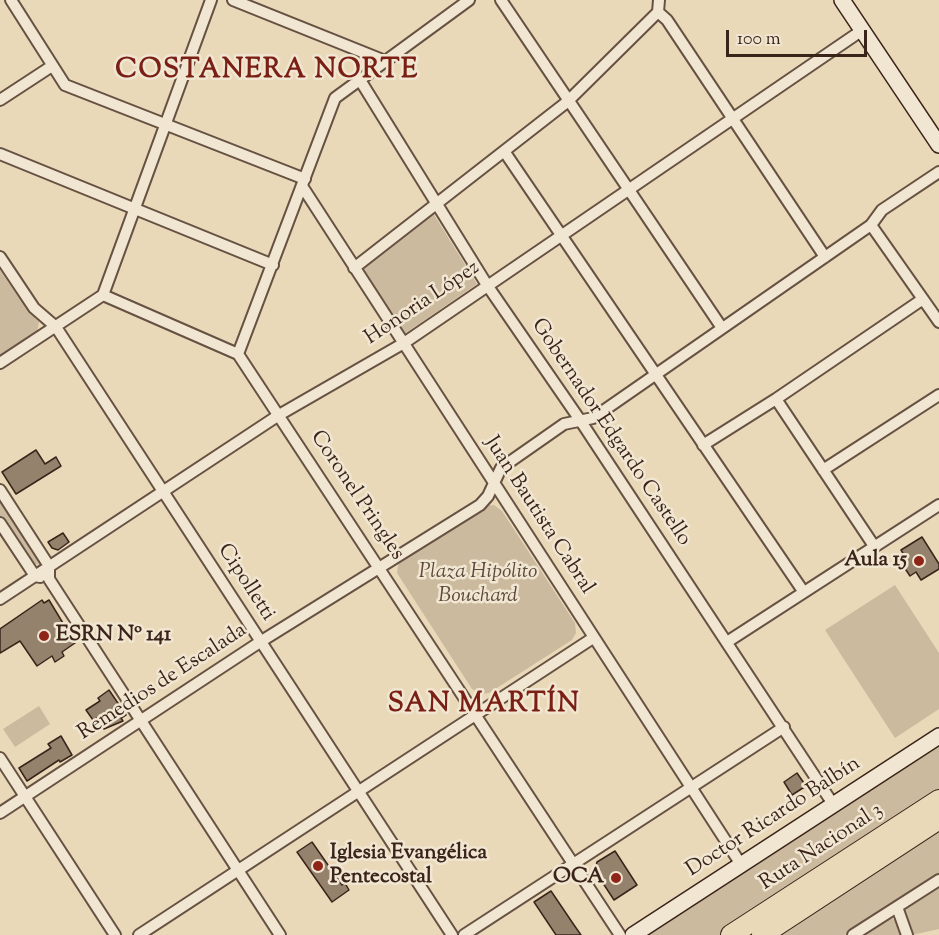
<!DOCTYPE html>
<meta charset="utf-8">
<style>
body{margin:0}
#map{position:relative;width:939px;height:935px;overflow:hidden;background:#e9d9b9;font-family:"Sorts Mill Goudy",serif}
canvas{display:block}
.scale{position:absolute;left:726px;top:30px;width:141px;height:27px;box-sizing:border-box;border:3px solid #3a241a;border-top:0;padding-left:8px;font-size:18px;line-height:21px;white-space:nowrap;color:#3a241a;-webkit-text-stroke:4px #f1e6d2;paint-order:stroke}
</style>
<div id="map">
<canvas width="939" height="935"></canvas>
<div class="scale">100 m</div>
</div>
<script>
const ctx = document.querySelector('canvas').getContext('2d');
ctx.lineJoin = 'round';
function paint(path, color) {
  ctx.fillStyle = color;
  ctx.fill(path, 'evenodd');
}
function strokePath(path, color, width, dash) {
  ctx.strokeStyle = color;
  ctx.lineWidth = width;
  ctx.lineCap = dash ? 'butt' : 'round';
  ctx.setLineDash(dash || []);
  ctx.stroke(path);
}
function write(font, color, halo, rows, align = 'center') {
  ctx.font = font + ' "Sorts Mill Goudy",serif';
  ctx.lineWidth = 5;
  ctx.setLineDash([]);
  ctx.textBaseline = 'middle';
  ctx.strokeStyle = halo;
  ctx.fillStyle = color;
  for (const [text, x, y, turn = 0] of rows) {
    ctx.save();
    ctx.translate(x, y);
    ctx.rotate((+turn || 0) * Math.PI / 180);
    ctx.textAlign = isNaN(turn) ? turn : align;
    if (halo) ctx.strokeText(text, 0, 0);
    ctx.fillText(text, 0, 0);
    ctx.restore();
  }
}
paint(new Path2D(`
 M433,213L477,284L404,334L361,269Z
 M0,270L28,312L39,322L37,332L0,356Z
 M0,496L41,561L39,565L30,562L0,517Z
 M494,505L502,511L575,623L576,633L572,640L489,693L480,694L472,689L397,573L399,560L483,506Z
 M895,585L939,653V709L895,738L825,630Z
 M39,706L50,724L15,747L3,729Z
 M939,746V794L721,935H648Z
 M939,826V873L844,935H773Z
 M939,885V929L912,935L904,914L905,909Z
 M891,918L898,922L902,935H863Z`), '#cbba9e');
const building = new Path2D(`
 M36,450L45,464L56,457L61,466L16,494L2,472Z
 M63,533L69,542L58,550L52,548L48,542Z
 M922,537L939,564V569L921,580L916,572L910,576L898,558L904,555L901,550Z
 M42,600L44,603L49,600L75,643L62,652L64,656L55,662L52,656L37,666L20,641L0,653V629Z
 M109,690L126,715L121,718L123,721L104,729L97,718L93,720L86,710L100,701L98,698Z
 M61,736L72,755L60,762L59,760L27,781L19,768L51,748L48,744Z
 M797,773L806,786L792,795L784,782Z
 M312,842L342,885L345,883L349,890L332,902L297,852Z
 M615,851L637,885L614,900L595,871L597,862Z
 M551,891L574,925L581,935H556L534,902Z`);
paint(building, '#95826d');
strokePath(building, '#3a241a', 1.5);
const street = new Path2D(`
 M11,0L65,85L305,179
 M233,0L385,61
 M501,0L722,328
 M659,0L658,12L667,20L825,257
 M360,80L487,285L580,420L833,804
 M0,100L52,66
 M504,151L803,591
 M0,154L273,265
 M302,186L742,866
 M871,225L939,322
 M0,257L34,308L56,327L452,935
 M354,268L567,102L658,12
 M103,295L238,354L620,935
 M238,354L335,98L469,0
 M0,363L103,295L211,0
 M776,399L874,546
 M703,445L776,399L923,299
 M823,470L939,395
 M0,490L49,566V579L280,935
 M0,523L35,576L40,577
 M0,599L279,415L404,343L861,31
 M727,642L939,505
 M0,758L115,935
 M0,813L260,642L480,505L488,496L501,468L564,424L593,418L871,225L882,210L939,172
 M897,907L907,935
 M139,935L593,638
 M464,935L784,727
 M853,935L939,880`);
const secondary = new Path2D(`
 M842,0L939,145
 M633,935L939,736`);
const highway = new Path2D(`
 M731,935L939,800
 M762,935L939,819`);
strokePath(street, '#665142', 14);
strokePath(secondary, '#3a241a', 18);
strokePath(highway, '#3a241a', 22);
strokePath(street, '#f1e6d2', 10);
strokePath(secondary, '#f1e6d2', 15);
strokePath(highway, '#e9d9b9', 20);
for (const [x, y, r, color] of [
 [919,561,6,"#8f2418"],
 [44,636,6,"#8f2418"],
 [318,866,6,"#8f2418"],
 [616,878,6,"#8f2418"]
]) {
  const dot = new Path2D();
  dot.arc(x, y, r, 0, 2 * Math.PI);
  ctx.fillStyle = color;
  ctx.fill(dot);
  strokePath(dot, '#f1e6d2', 2);
}
write('21px', '#3a241a', '#f1e6d2', [
 ["Honoria López",423,304,-34],
 ["Gobernador Edgardo Castello",610,433,56],
 ["Coronel Pringles",356,496,56],
 ["Juan Bautista Cabral",538,516,57],
 ["Cipolletti",245,583,57],
 ["Remedios de Escalada",163,683,-33],
 ["Doctor Ricardo Balbín",774,818,-33],
 ["Ruta Nacional 3",822,848,-33]
]);
write('bold 21px', '#3a241a', '#f1e6d2', [
 ["Aula 15",907,561],
 ["ESRN Nº 141",56,636,"left"],
 ["Iglesia Evangélica",330,854,"left"],
 ["Pentecostal",330,878,"left"],
 ["OCA",604,878]
], 'right');
write('italic 21px', '#5e4a3b', '#f1e6d2', [
 ["Plaza Hipólito",478,573],
 ["Bouchard",478,597]
]);
ctx.letterSpacing = '1.5px';
write('bold 27px', '#7a1f14', '#f1e6d2', [
 ["COSTANERA NORTE",267,72],
 ["SAN MARTÍN",484,706]
]);
ctx.letterSpacing = '0px';
</script>
